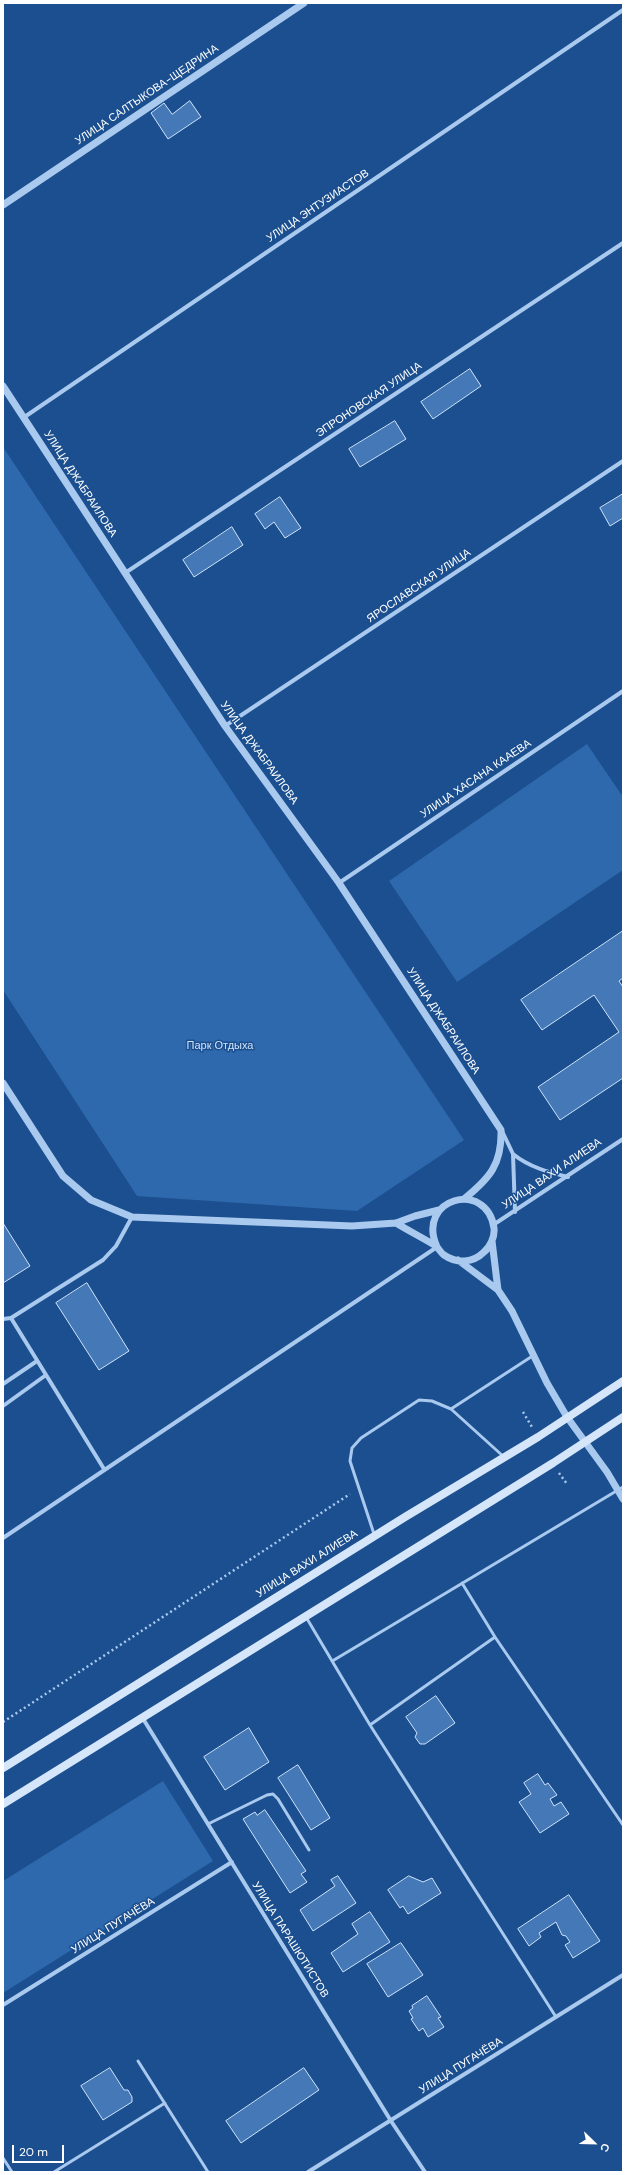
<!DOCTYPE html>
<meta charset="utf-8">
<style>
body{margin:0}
#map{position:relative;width:626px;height:2175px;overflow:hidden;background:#1b4f8f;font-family:"DM Sans",sans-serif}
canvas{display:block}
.frame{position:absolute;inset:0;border:4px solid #fff;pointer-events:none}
.north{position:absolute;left:574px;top:2123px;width:40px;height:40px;-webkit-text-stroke:3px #1b4f8f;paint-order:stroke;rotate:113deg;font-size:11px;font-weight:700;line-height:16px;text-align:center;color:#fff}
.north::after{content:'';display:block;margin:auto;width:14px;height:18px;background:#fff;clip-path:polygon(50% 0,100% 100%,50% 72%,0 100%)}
.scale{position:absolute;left:12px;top:2145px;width:52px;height:18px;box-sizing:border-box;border:2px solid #fff;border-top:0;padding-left:5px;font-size:12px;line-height:14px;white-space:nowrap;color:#fff;-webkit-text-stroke:3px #1b4f8f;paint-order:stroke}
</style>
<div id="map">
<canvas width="626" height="2175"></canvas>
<div class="frame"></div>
<div class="north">С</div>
<div class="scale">20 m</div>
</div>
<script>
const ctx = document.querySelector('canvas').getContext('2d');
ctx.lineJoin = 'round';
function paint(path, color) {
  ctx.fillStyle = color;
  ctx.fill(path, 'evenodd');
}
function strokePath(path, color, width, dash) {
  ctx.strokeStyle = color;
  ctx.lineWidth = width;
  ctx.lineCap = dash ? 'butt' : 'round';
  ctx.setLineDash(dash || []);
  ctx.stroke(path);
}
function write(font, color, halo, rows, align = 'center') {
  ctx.font = font + ' "DM Sans",sans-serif';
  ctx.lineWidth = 3;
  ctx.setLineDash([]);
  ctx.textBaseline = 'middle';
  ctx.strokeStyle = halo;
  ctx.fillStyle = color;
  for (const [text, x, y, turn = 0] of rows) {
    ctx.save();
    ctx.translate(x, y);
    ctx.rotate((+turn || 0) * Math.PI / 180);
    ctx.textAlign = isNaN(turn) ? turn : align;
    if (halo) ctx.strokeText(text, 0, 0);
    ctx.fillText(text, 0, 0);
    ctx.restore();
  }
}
paint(new Path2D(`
 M3,447L464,1140L357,1211L137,1196L3,990Z
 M587,744L623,797V870L457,982L389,881Z
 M163,1781L213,1861L3,1993V1881Z`), '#2e69ad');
const building = new Path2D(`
 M190,101L201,117L168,139L151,113L164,103L172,114Z
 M470,369L481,386L433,419L421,402Z
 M395,421L406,439L360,467L349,449Z
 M623,494V518L610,526L600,508Z
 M280,497L301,528L285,538L274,522L265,529L255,514Z
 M232,527L243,545L194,577L183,560Z
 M623,931V978L619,981L623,987V1078L560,1120L538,1087L619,1032L594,995L542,1030L521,1000Z
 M3,1223L30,1266L3,1283Z
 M87,1283L129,1351L99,1370L56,1303Z
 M436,1696L455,1723L425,1744H420L415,1737L417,1733L406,1717Z
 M249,1728L269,1762L225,1790L204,1757Z
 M298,1765L330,1818L311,1830L278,1778Z
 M538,1774L545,1785L548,1783L557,1795L550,1799L554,1806L561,1802L569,1814L540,1833L519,1802L531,1794L524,1783Z
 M265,1810L306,1871L301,1874L307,1882L290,1893L243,1819L255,1812L257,1815Z
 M338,1876L356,1903L313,1931L300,1910L335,1886L331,1880Z
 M409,1876L423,1882L432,1878L441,1893L408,1914L403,1906L400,1908L388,1890Z
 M569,1895L600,1941L573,1958L565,1945L570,1942L566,1936L562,1935L556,1922L539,1933L541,1937L529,1946L518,1929Z
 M370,1912L390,1942L343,1972L331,1953L358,1934L352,1924Z
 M401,1943L423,1975L388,1997L367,1964Z
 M427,1996L441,2017L438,2018L444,2027L428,2037L423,2028L419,2031L411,2019L413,2018L409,2011L413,2008L412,2006Z
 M110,2068L124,2090H128L132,2097V2102L103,2120L81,2086Z
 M304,2068L319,2090L241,2143L226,2121Z`);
paint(building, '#4478b7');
strokePath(building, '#cfe3fa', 1);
strokePath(new Path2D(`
 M523,1412L532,1427
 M559,1473L567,1484
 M3,1722L350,1494`), '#a9c9ee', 2.5, [2, 3]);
strokePath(new Path2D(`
 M451,1409L534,1355
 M374,1534L350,1461L352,1448L361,1438L419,1400L432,1401L451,1409L504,1457
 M462,1583L495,1637
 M306,1617L370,1725L556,2017
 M334,1660L623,1487
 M370,1725L495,1637L623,1825
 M208,1824L267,1795L273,1794L278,1799L309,1850
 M138,2061L208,2172
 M3,2158L12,2172
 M54,2172L165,2103`), '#a9c9ee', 3);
strokePath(new Path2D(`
 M23,418L623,10
 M125,573L623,243
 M225,726L623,461
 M339,883L623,691
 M502,1131L513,1154L515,1212
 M513,1154C529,1167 548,1172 568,1177
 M493,1225L623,1139
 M11,1318L104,1469
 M3,1319L11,1318L103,1260L116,1246L132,1217
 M3,1384L37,1361
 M3,1406L46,1375
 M3,1538L437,1247
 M142,1717L391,2121L425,2172
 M3,2005L232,1862
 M308,2172L623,1975`), '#a9c9ee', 4);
strokePath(new Path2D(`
 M3,205L304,3
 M3,386L225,726L339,883L501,1130C502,1164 490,1178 464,1199
 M3,1083L63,1176L91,1200L132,1217L352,1226L396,1223L415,1216L439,1210
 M396,1223C409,1231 423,1238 436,1246C439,1249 441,1253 444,1255C457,1264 473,1263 484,1252C490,1247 495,1237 494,1228C487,1179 415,1198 437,1247
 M492,1241L498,1290
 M458,1260L498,1290L512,1311L547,1383L567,1417L607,1472L623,1499`), '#a9c9ee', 7);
strokePath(new Path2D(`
 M3,1768L405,1517L538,1437L623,1381
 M3,1804L553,1463L623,1417`), '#d6e6fa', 8);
write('11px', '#fff', '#1b4f8f', [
 ["УЛИЦА САЛТЫКОВА-ЩЕДРИНА",147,95,-34],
 ["УЛИЦА ЭНТУЗИАСТОВ",318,206,-34],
 ["ЭПРОНОВСКАЯ УЛИЦА",369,400,-34],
 ["УЛИЦА ДЖАБРАИЛОВА",80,484,57],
 ["ЯРОСЛАВСКАЯ УЛИЦА",419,586,-34],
 ["УЛИЦА ДЖАБРАИЛОВА",259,753,54],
 ["УЛИЦА ХАСАНА КААЕВА",476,779,-34],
 ["УЛИЦА ДЖАБРАИЛОВА",443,1021,57],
 ["УЛИЦА ВАХИ АЛИЕВА",552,1174,-34],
 ["УЛИЦА ВАХИ АЛИЕВА",307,1564,-32],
 ["УЛИЦА ПУГАЧЁВА",113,1926,-32],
 ["УЛИЦА ПАРАШЮТИСТОВ",290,1940,58],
 ["УЛИЦА ПУГАЧЁВА",461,2066,-32]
]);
write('11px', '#cfe3fa', '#1b4f8f', [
 ["Парк Отдыха",220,1046]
]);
</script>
